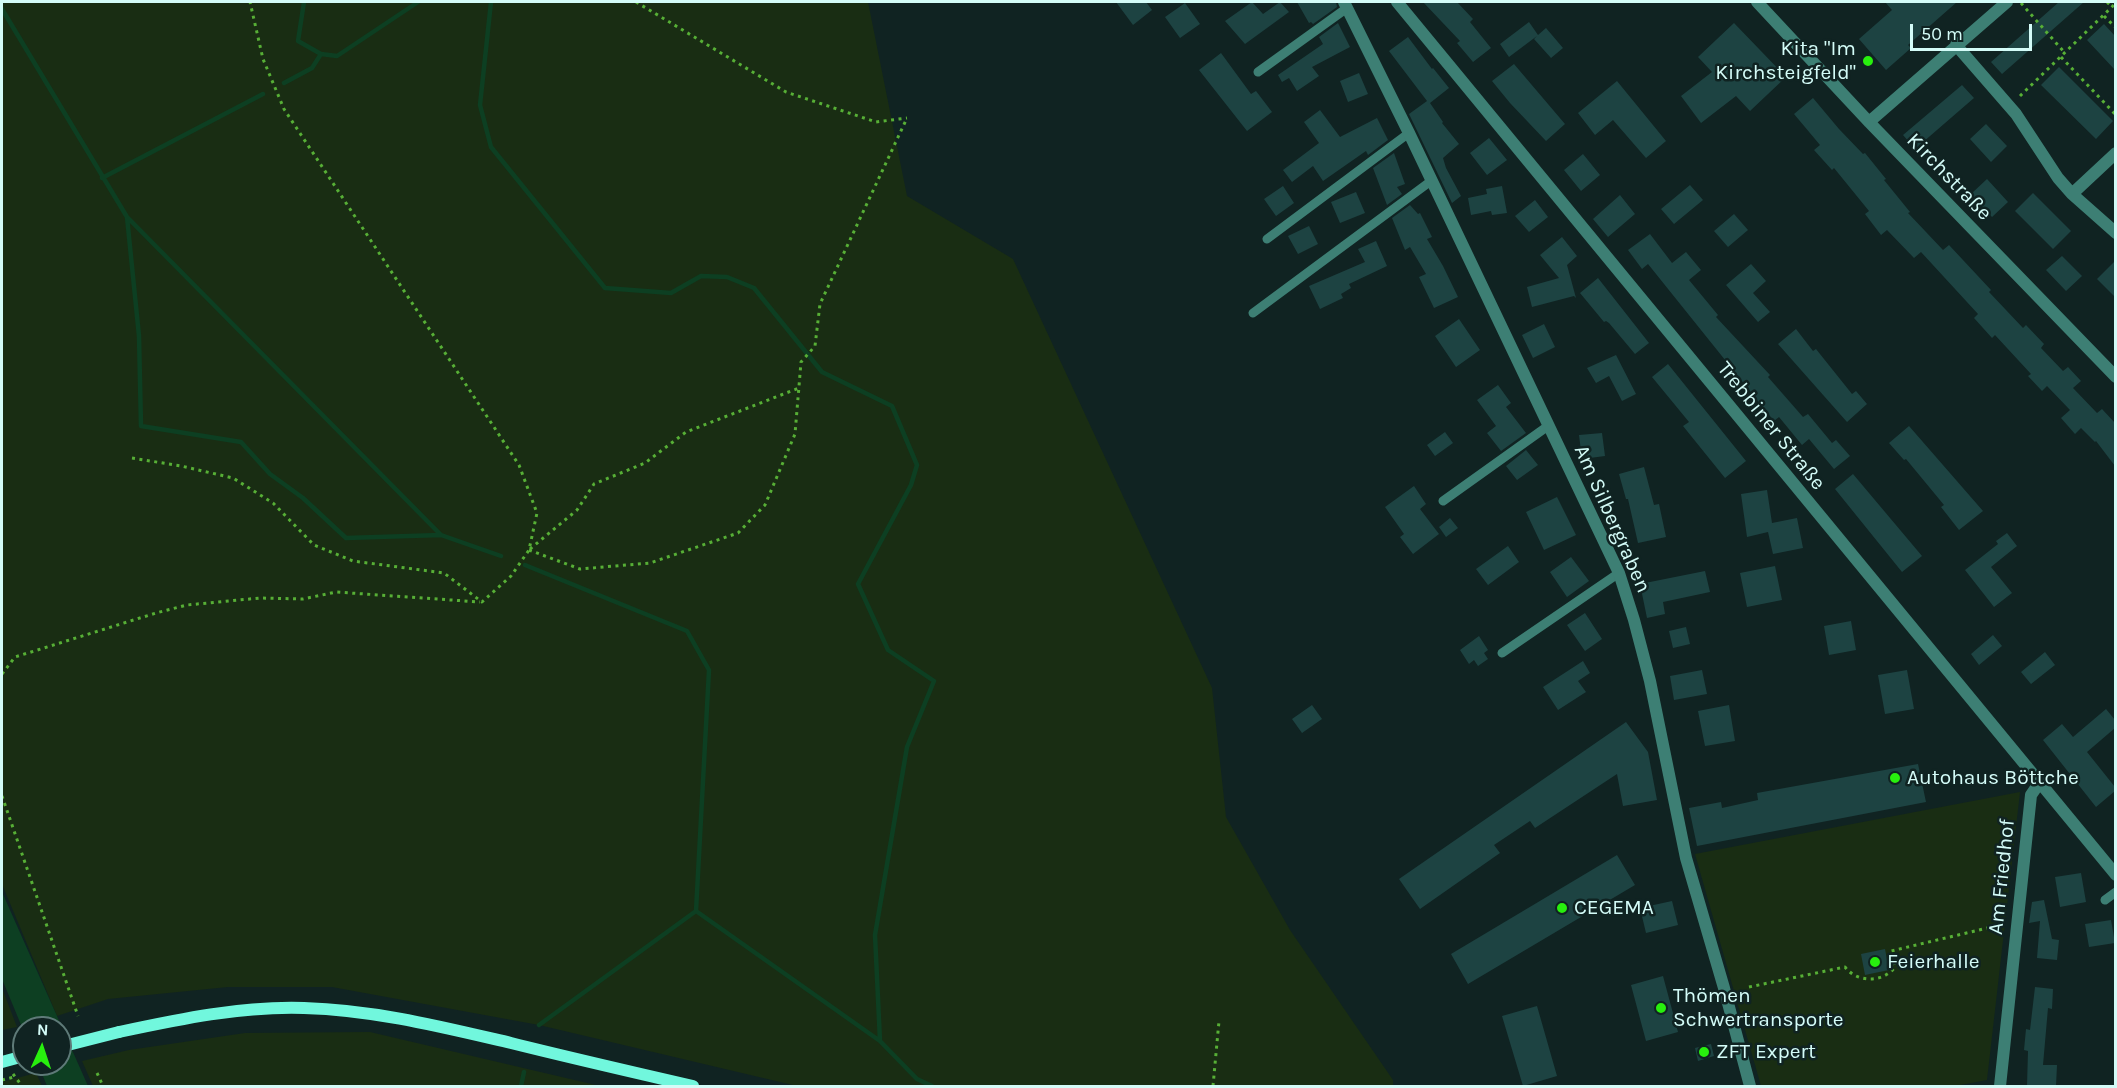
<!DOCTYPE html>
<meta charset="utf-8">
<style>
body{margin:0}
#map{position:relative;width:2117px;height:1088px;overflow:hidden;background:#102322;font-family:Karla,sans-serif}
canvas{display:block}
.frame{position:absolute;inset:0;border:3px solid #d4fcf8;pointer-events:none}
.north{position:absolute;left:12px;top:1016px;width:60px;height:60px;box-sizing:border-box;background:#102322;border:2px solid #5e7a78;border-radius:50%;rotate:3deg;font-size:16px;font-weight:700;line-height:24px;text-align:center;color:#d4fcf8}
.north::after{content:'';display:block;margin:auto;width:21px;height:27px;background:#28ef0e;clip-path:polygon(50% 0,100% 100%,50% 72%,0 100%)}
.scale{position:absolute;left:1910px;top:24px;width:122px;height:27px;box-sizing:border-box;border:3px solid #d4fcf8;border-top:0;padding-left:8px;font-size:18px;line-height:21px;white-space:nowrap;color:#d4fcf8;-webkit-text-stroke:4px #102322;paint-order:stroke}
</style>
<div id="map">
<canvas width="2117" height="1088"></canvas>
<div class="frame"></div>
<div class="north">N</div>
<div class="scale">50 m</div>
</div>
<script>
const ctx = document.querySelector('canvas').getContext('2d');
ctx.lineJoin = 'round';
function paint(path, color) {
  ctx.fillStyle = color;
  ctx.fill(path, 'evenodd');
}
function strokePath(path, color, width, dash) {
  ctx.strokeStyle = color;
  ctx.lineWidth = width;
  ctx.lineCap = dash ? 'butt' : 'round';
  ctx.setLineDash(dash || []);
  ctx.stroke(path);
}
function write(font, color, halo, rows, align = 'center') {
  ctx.font = font + ' Karla,sans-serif';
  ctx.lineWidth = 5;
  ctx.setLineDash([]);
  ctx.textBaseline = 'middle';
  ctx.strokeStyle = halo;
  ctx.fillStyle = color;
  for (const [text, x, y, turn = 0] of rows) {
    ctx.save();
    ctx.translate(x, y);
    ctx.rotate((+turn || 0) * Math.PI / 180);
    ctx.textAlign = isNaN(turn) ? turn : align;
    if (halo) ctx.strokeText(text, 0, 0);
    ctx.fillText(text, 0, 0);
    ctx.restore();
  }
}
paint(new Path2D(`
 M2,2H868L907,196L1013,259L1212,688L1226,817L1290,930L1393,1080V1086H797L539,1025L332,987H228L108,999L57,1016L2,884Z
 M2020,792L1987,1080L1955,1086H1761L1695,854Z
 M2,988L17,1027L2,1030Z
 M370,1032L600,1086H93L82,1061L129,1050L245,1033Z
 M36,1073L42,1086H2V1082Z`), '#192d13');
paint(new Path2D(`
 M2,892L88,1086H47L38,1064H60V1028H24V1032L2,979Z`), '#0d3f22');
strokePath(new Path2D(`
 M304,2L298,41L321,54L337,56L418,2
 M491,2L480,105L491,147L605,288L671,293L701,276L727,277L754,288L822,372L892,406L917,465L911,485L858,584L888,650L934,681L907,747L875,935L880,1041L917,1079L932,1086
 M2,9L127,217L441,535L501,556
 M284,83L312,68L321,54
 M102,178L263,94
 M127,217L139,336L141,426L241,442L270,474L303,498L346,538L441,535
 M525,565L687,631L709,670L696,911L880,1041
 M539,1025L696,911
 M521,1086L524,1072`), '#0d3f22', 4.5);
paint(new Path2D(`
 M1116,2H1146L1152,10L1133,25Z
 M1252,2L1263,14L1280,2L1289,12L1245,44L1225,21Z
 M1297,2H1336L1337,7L1313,24L1311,22L1309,23Z
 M1423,2H1457L1473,19L1470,22L1491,48L1473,62L1457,43L1460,41Z
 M1885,2H1957L1908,45L1911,48L1886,70L1859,39L1892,10Z
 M2059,2H2084L2002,74L1991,62Z
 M1185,3L1200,24L1180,38L1165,17Z
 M1529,22L1538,35L1546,28L1563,48L1551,58L1534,39L1537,36L1509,57L1500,44Z
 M1338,23L1350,47L1312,67L1319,76L1297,91L1289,78L1282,82L1278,75L1323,44L1319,37Z
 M1734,23L1786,77L1750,111L1736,96L1701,123L1681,96L1712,72L1698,57Z
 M2104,24L2115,36V70L2087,40Z
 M1408,37L1432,69L1433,68L1449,88L1430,103L1443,122L1442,123L1459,144L1443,158L1446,168L1461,196L1452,203L1409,114L1427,101L1389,51Z
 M1221,53L1251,94L1256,91L1272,112L1247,131L1199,70Z
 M1514,64L1565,124L1546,141L1510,103L1492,81Z
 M2059,67L2113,121L2096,139L2041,85Z
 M1359,73L1368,94L1348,102L1340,81Z
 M1617,81L1666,141L1646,158L1613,120L1595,135L1578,113Z
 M1962,85L1974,98L1915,149L1903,135Z
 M1813,98L1839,129L1863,154L1865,153L1886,179L1884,180L1910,212L1908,213L1926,232L1943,250L1949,245L1991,290L1989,292L2023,328L2026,325L2044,344L2041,348L2063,371L2068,367L2081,381L2073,388L2097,413L2102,409L2115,423V466L2096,441L2095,442L2081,428L2075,434L2061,418L2070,410L2047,386L2042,391L2028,376L2031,374L1995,335L1992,338L1974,318L1978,314L1921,252L1914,258L1887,230L1881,235L1865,214L1869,211L1834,168L1832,170L1814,150L1820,145L1794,114Z
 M1320,110L1340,137L1377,118L1388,140L1368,155L1366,151L1323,181L1313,166L1292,182L1283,170L1319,143L1304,122Z
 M1986,124L2007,146L1991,162L1970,139Z
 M1489,138L1507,160L1487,175L1470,153Z
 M1394,153L1405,184L1397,187L1402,194L1387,205L1373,168Z
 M1583,154L1600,175L1581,191L1564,170Z
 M1987,179L2008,202L1992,217L1971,194Z
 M1690,185L1703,200L1674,224L1661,209Z
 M1283,186L1294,203L1276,216L1264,199Z
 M1502,186L1507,213L1492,215L1491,211L1471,215L1468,198L1487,194L1486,189Z
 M1356,192L1365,213L1340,223L1331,202Z
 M2033,193L2071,231L2053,249L2015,211Z
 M1620,195L1635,214L1608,237L1593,219Z
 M1535,200L1548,217L1529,232L1515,216Z
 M1410,205L1418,214L1420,213L1432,237L1427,239L1443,266L1458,297L1434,308L1419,277L1426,274L1410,247L1405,250L1392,218Z
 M1734,214L1748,230L1728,247L1714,231Z
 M1309,226L1318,244L1298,254L1288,236Z
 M1650,234L1672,263L1686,252L1701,270L1689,280L1718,315L1716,317L1770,375L1768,377L1803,417L1808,414L1832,443L1836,440L1850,456L1834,469L1809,439L1802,445L1779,417L1774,421L1648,264L1642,269L1628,250Z
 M1562,237L1577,256L1567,265L1576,298L1574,296L1532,307L1527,287L1559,278L1540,255Z
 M1376,241L1387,266L1349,284L1351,288L1341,294L1343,298L1320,309L1309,286L1365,262L1358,249Z
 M2062,256L2082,276L2066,291L2046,270Z
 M2115,261V297L2097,279Z
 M1751,264L1766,281L1753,293L1770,312L1758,322L1726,285Z
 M1598,278L1649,343L1635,354L1609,323L1606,321L1604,322L1580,293Z
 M1459,319L1480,350L1456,367L1435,336Z
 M1544,324L1555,347L1533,358L1522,335Z
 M1796,329L1813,351L1816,349L1852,394L1856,391L1867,404L1847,422L1778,344Z
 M1616,355L1636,394L1622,401L1609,376L1596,383L1587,368Z
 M1668,364L1746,461L1725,478L1683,426L1689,422L1652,377Z
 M1498,385L1511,403L1506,407L1526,433L1501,451L1487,433L1496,426L1477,400Z
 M1909,426L1983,511L1959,530L1941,507L1944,505L1906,459L1904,460L1889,443Z
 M1445,432L1453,443L1435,456L1427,445Z
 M1602,433L1605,456L1582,459L1579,435Z
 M1526,450L1538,465L1517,480L1506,466Z
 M1644,467L1654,505L1659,504L1666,537L1638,543L1628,499H1626L1619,474Z
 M1853,474L1922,556L1902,572L1835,489Z
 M1414,486L1426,504L1420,509L1439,534L1413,554L1400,537L1404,534L1385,507Z
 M1767,490L1772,523L1797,518L1803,548L1773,554L1768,532L1747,537L1741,494Z
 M1557,497L1576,535L1544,550L1526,512Z
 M1450,518L1458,528L1446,537L1439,527Z
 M2007,533L2017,546L1991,567L2012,593L1994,607L1965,570L1998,544L1996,541Z
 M1508,546L1519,562L1488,585L1476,569Z
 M1571,557L1589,581L1567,597L1550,572Z
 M1775,566L1782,600L1747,607L1740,573Z
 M1705,571L1710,592L1663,602L1665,614L1647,618L1640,584Z
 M1585,613L1602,639L1585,651L1567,625Z
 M1851,621L1856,650L1829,655L1824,626Z
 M1686,627L1690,644L1673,648L1669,631Z
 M1993,635L2002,646L1979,665L1971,654Z
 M1479,636L1488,650L1484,653L1488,659L1478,666L1474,660L1469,664L1460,650Z
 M2045,652L2055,665L2031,684L2021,672Z
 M1583,661L1590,673L1578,681L1586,692L1558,710L1543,687Z
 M1702,670L1707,694L1674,700L1670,676Z
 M1907,670L1914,709L1885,714L1878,675Z
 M1312,705L1322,719L1302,733L1292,719Z
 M1729,705L1735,741L1705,746L1698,711Z
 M2106,709L2115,720V728L2087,752L2115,787V791L2096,807L2043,740L2062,724L2073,737Z
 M1626,722L1648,752L1657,800L1623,806L1617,774L1535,828L1530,821L1494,845L1500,853L1420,909L1399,879Z
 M1918,764L1926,802L1697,846L1689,808L1721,802L1722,808L1758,800L1757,793Z
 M1617,855L1635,885L1468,984L1451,954Z
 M2081,873L2086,902L2060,907L2055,877Z
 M2044,900L2052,939L2059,940L2057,960L2037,958L2040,921L2029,923L2032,902Z
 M1672,901L1678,925L1646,933L1640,908Z
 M2111,920L2115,943L2089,947L2085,924Z
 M1885,949L1889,970L1865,975L1861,954Z
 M1663,976L1678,1032L1646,1041L1631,985Z
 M2035,987L2053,989L2052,1009L2048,1008L2043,1065H2057L2056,1086H2027L2028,1051L2024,1050L2026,1029L2030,1030Z
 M1537,1006L1557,1076L1523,1086L1502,1016Z
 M1711,1044L1714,1056L1698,1061L1695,1048Z`), '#1d4342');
strokePath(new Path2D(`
 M636,2L786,92L876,122L907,118
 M2107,2L2112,7
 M2021,3L2064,52
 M2104,16L2116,28
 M2061,57L2116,115
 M2020,96L2116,3
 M132,458L181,466L233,478L273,503L314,545L353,561L444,573L482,602L511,576L529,550L537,513L519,465L284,109L263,59L250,2
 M530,549L577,510L594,484L645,463L686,432L799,388
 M529,550L580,569L650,563L738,533L765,505L795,434L801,362L815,346L820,304L907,118
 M2,674L15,657L156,613L187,605L260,598L303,599L336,592L480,602
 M2,796L78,1016
 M1749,987L1845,967C1857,983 1883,983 1895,967L1891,951L2004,924
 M97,1073L103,1086
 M13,1074L22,1086
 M2,1080L14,1077
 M1213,1086L1219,1021`), '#57af36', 3, [3, 4.5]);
strokePath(new Path2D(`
 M1258,72L1347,8
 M1267,239L1409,133
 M1253,313L1431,181
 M1443,501L1548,426
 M1502,653L1619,573
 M2105,900L2116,892`), '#3d7f74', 9);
strokePath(new Path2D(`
 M1344,2L1409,133L1619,573L1634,620L1650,681L1686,858L1724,988L1750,1086
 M1397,2L2116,875
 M1757,2L1869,122L2116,377
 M1956,45L2016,114L2058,178L2072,194L2116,233
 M1869,122L2007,2
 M2072,194L2116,153
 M2000,1086L2031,795L2040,782`), '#3d7f74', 12);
strokePath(new Path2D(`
 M119,1032C180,1019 241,1006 304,1008C375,1010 442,1027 511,1043C571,1058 632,1072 693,1086`), '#71f7dd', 12);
strokePath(new Path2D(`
 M60,1047L119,1032
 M2,1062L24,1056`), '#71f7dd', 12);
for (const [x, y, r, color] of [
 [1868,61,6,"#28ef0e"],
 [1895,778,6,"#28ef0e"],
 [1562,908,6,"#28ef0e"],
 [1875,962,6,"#28ef0e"],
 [1661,1008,6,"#28ef0e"],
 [1704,1052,6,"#28ef0e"]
]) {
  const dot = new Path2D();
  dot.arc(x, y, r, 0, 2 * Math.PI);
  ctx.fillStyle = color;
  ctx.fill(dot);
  strokePath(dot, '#102322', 2);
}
write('21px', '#d4fcf8', '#102322', [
 ["Kita \"Im",1856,49,"right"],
 ["Kirchsteigfeld\"",1856,73,"right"],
 ["Autohaus Böttche",1907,778],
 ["CEGEMA",1574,908],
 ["Feierhalle",1887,962],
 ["Thömen",1673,996],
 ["Schwertransporte",1673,1020],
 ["ZFT Expert",1716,1052]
], 'left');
write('21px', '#d4fcf8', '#102322', [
 ["Kirchstraße",1949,177,46],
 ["Trebbiner Straße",1771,426,51],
 ["Am Silbergraben",1612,519,66],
 ["Am Friedhof",2002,877,-84]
]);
</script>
